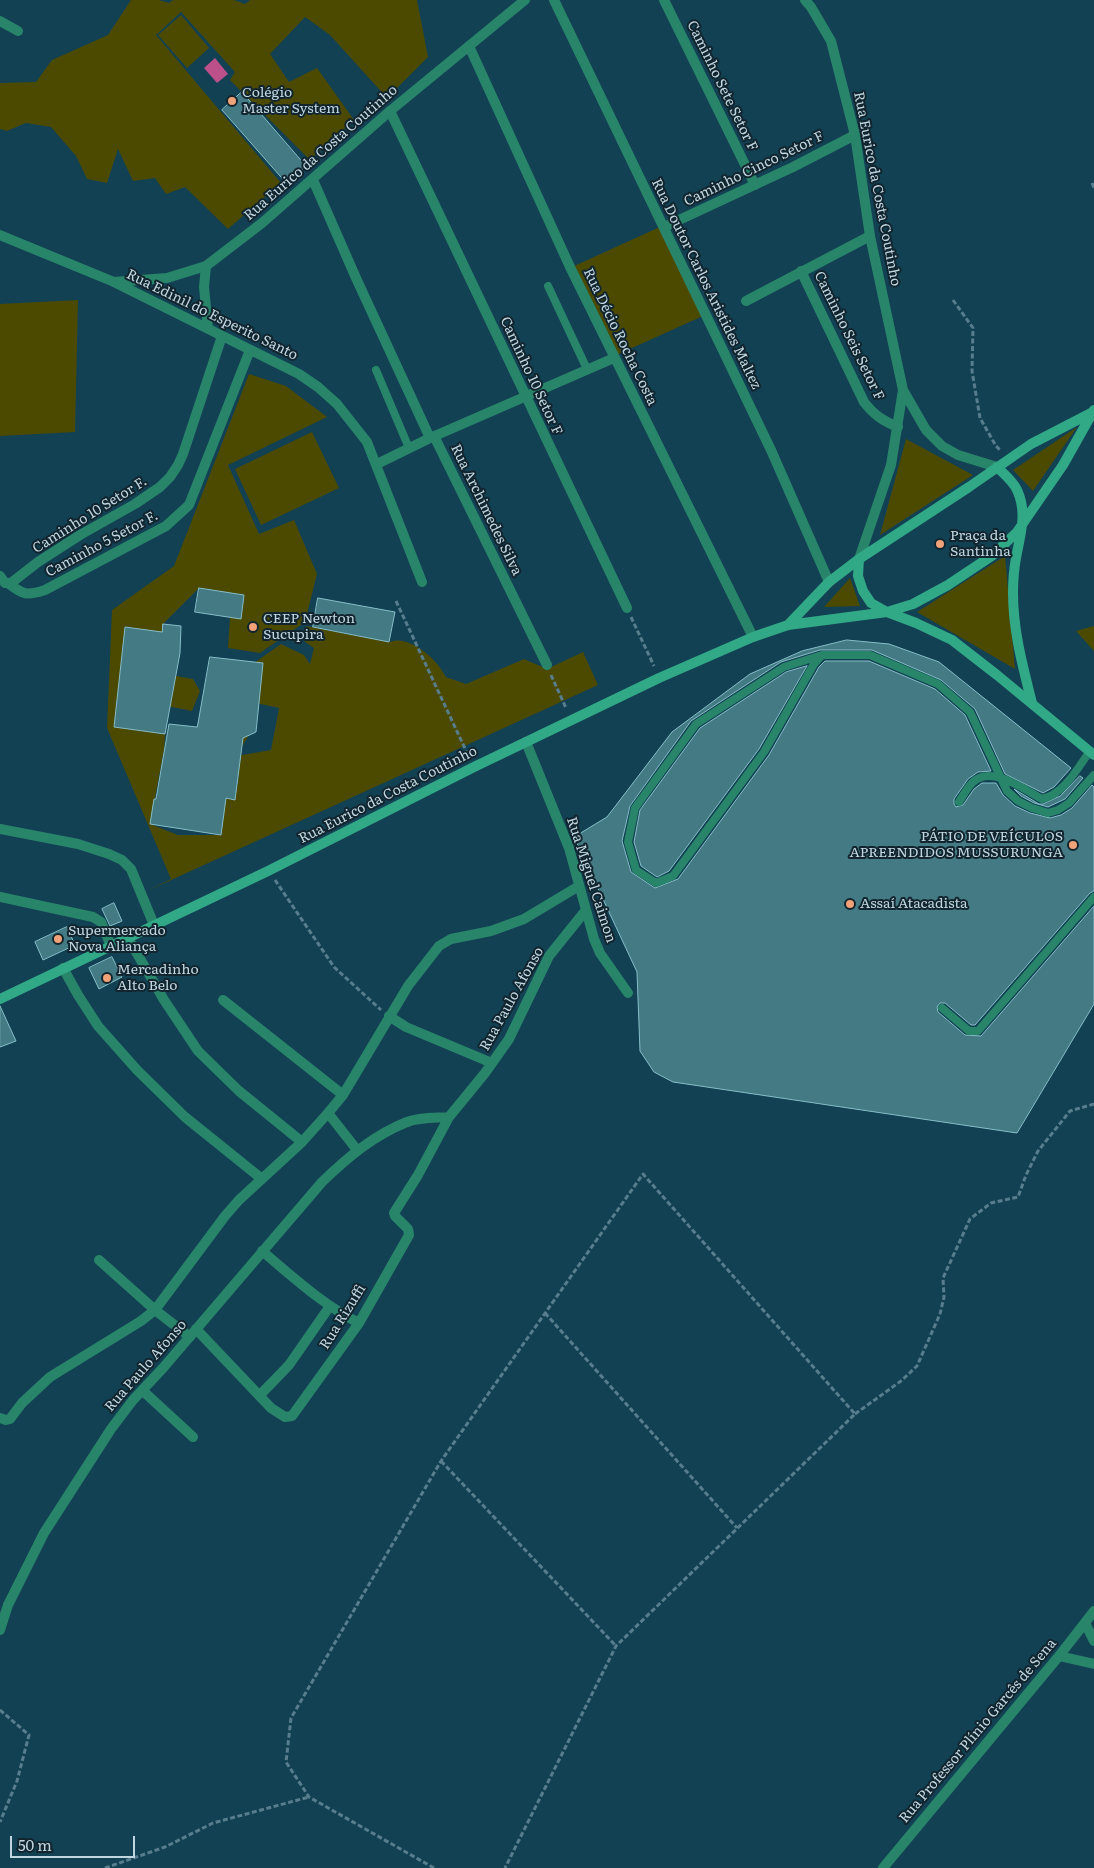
<!DOCTYPE html>
<meta charset="utf-8">
<style>
body{margin:0}
#map{position:relative;width:1094px;height:1868px;overflow:hidden;background:#124154;font-family:Literata,serif}
canvas{display:block}
.scale{position:absolute;left:10px;top:1836px;width:125px;height:22px;box-sizing:border-box;border:2px solid #bfd6e1;border-top:0;padding-left:6px;font-size:15px;line-height:18px;white-space:nowrap;color:#bfd6e1;-webkit-text-stroke:4px #12252e;paint-order:stroke}
</style>
<div id="map">
<canvas width="1094" height="1868"></canvas>
<div class="scale">50 m</div>
</div>
<script>
const ctx = document.querySelector('canvas').getContext('2d');
ctx.lineJoin = 'round';
function paint(path, color) {
  ctx.fillStyle = color;
  ctx.fill(path, 'evenodd');
}
function strokePath(path, color, width, dash) {
  ctx.strokeStyle = color;
  ctx.lineWidth = width;
  ctx.lineCap = dash ? 'butt' : 'round';
  ctx.setLineDash(dash || []);
  ctx.stroke(path);
}
function write(font, color, halo, rows, align = 'center') {
  ctx.font = font + ' Literata,serif';
  ctx.lineWidth = 4;
  ctx.setLineDash([]);
  ctx.textBaseline = 'middle';
  ctx.strokeStyle = halo;
  ctx.fillStyle = color;
  for (const [text, x, y, turn = 0] of rows) {
    ctx.save();
    ctx.translate(x, y);
    ctx.rotate((+turn || 0) * Math.PI / 180);
    ctx.textAlign = isNaN(turn) ? turn : align;
    if (halo) ctx.strokeText(text, 0, 0);
    ctx.fillText(text, 0, 0);
    ctx.restore();
  }
}
paint(new Path2D(`
 M131,0H159L169,3L173,0H234L245,4L250,0H417L428,57L387,98L330,35L305,17L270,54L289,82L317,68L354,120L310,160L230,80L235,72L181,12L156,35L281,183L228,229L185,187L166,194L155,178L133,181L118,149L107,183L87,179L76,156L51,127L26,123L7,131L0,129V83L36,82L52,60L108,35Z
 M181,15L209,48L187,68L158,35Z
 M662,226L703,316L612,357L572,267Z
 M78,300L75,432L0,436V304Z
 M249,374L286,386L327,417L228,465L259,534L294,520L317,574L305,622L260,653L228,648L230,617L241,618L244,595L199,588L163,624L160,655L143,653L146,630L125,627L121,662L164,668L165,674L193,679L200,691L192,711L152,703L149,731L165,734L164,750L150,824L178,835H221L224,813L216,803L223,798L235,799L239,774L197,735L251,732L236,756L271,750L279,708L256,703L254,663L281,644L304,655L310,664L314,648L304,641L306,626L389,642C393,641 398,640 402,641C420,644 438,662 446,677L466,684L524,659L547,669L583,652L598,685L147,891L171,879L107,728L112,610L174,566Z
 M1077,427L1033,491L1013,470Z
 M312,432L339,488L261,525L235,469Z
 M906,439L973,475L880,535Z
 M1005,556L1015,669L917,612Z
 M850,578L860,606L824,607Z
 M1094,626V651L1076,631Z`), '#4b4a00');
paint(new Path2D(`
 M215,58L228,74L217,83L204,68Z`), '#bc508b');
const building = new Path2D(`
 M242,92L306,166L287,184L222,110Z
 M199,588L244,595L241,619L195,612Z
 M318,598L395,612L389,642L313,627Z
 M163,624L181,626L180,653L165,734L114,727L125,627L162,632Z
 M847,640L889,644L939,662L1071,768L1054,787L1043,793L1005,774L975,709L941,680L872,650H820L781,662L691,721L630,806L622,841L631,872L655,888L678,879L769,755L819,667L825,661H869L935,689L965,715L991,771L978,772L968,779L954,799V804L956,807L963,805L974,789L982,783H996L1003,795L1015,806L1030,813L1050,818L1061,815L1072,808L1092,785L1094,787V891L1090,893L975,1025H971L945,1003H940L937,1007L938,1012L965,1035L981,1036L1094,906V1004L1017,1133L673,1082L654,1072L640,1051L637,972L574,837L607,817L672,732L750,674L802,651Z
 M210,657L263,663L256,732L243,738L235,800L226,798L221,835L150,824L154,799H156L169,724L197,727Z
 M807,666L759,749L669,871L657,877L641,866L634,842L640,810L700,728L786,672Z
 M1080,776L1083,778L1065,799L1048,807L1034,803L1021,796L1014,789L1039,804H1043L1060,796Z
 M114,903L122,921L110,926L102,909Z
 M67,927L75,945L43,960L35,942Z
 M112,957L122,977L99,989L89,968Z
 M0,1006L16,1041L0,1047Z`);
paint(building, '#447a83');
strokePath(building, '#86bec8', 1);
strokePath(new Path2D(`
 M1092,183L1094,188
 M953,300L973,328L972,371L980,418L996,446L1001,451
 M396,601L469,757
 M631,617L654,666
 M551,675L566,708
 M275,880L334,967L381,1010
 M545,1313L737,1528
 M855,1414L901,1381L917,1366L940,1314L944,1297L943,1278L970,1219L991,1203L1018,1197L1026,1175L1038,1151L1070,1111L1094,1104
 M441,1461L616,1646
 M0,1710L29,1735L17,1781L0,1822
 M105,1868L165,1847L213,1823L309,1797
 M434,1868L309,1797L286,1762L291,1718L441,1461L643,1174L855,1414L616,1646L505,1868`), '#587d8d', 3, [5, 2.5]);
strokePath(new Path2D(`
 M548,286L587,369
 M376,370L409,448
 M822,655L784,667L696,724L635,808L628,842L636,870L656,883L673,876L764,752L814,664L822,655H870L938,684L970,712L1007,791L1018,801L1032,808L1048,813L1058,810L1069,803L1094,775
 M959,802C963,796 967,788 972,783C991,764 1023,789 1042,799C1064,794 1077,769 1090,751
 M942,1008L969,1031H978L1094,897`), '#29856a', 8);
strokePath(new Path2D(`
 M554,0L771,450L829,582
 M664,0L755,185
 M0,21L18,31
 M469,46L570,267L753,637
 M390,111L627,608
 M313,180L356,278L430,438
 M664,227L793,167L855,135
 M206,266L204,287L208,329
 M801,271L864,402C874,415 883,421 898,427
 M114,282L299,374L318,387L337,404L367,442L422,582
 M746,301L870,236
 M434,436L547,665
 M377,464L430,438L614,358
 M0,576L5,583H11L38,562L80,535L135,504L160,487L170,477L178,465L183,454L222,336
 M8,583C23,595 27,596 45,590L166,526L189,505L250,350
 M526,742L569,848L594,939L600,953L628,993
 M0,829L78,844L109,854L122,860L131,869L154,925
 M0,897L93,917L101,922L111,946
 M128,938L164,1000L198,1051L239,1091L302,1142
 M63,968L78,995L98,1026L137,1070L185,1117L262,1179
 M223,1000L343,1095
 M389,1016L406,1027L492,1063
 M328,1113L357,1150
 M262,1251C293,1277 323,1305 359,1323
 M99,1260L155,1310L190,1337
 M196,1329L271,1408L285,1417L292,1416L359,1323L409,1235L408,1229L395,1216L394,1213L418,1175L449,1117
 M143,1391L193,1437
 M260,1395L289,1365L330,1306
 M0,1418L6,1420L10,1419L22,1403L50,1377L141,1321L155,1310L225,1216L239,1200L302,1142L328,1113L343,1095L408,986L439,946L451,939L491,931L524,919L579,886
 M1085,1623L1094,1641
 M0,1630L8,1605L44,1533L111,1429L133,1400L163,1368L322,1182C348,1157 374,1135 407,1122C420,1117 436,1118 449,1117L485,1073L509,1039L549,956L586,910
 M1059,1656L1094,1664
 M883,1868L1059,1656L1094,1611`), '#29856a', 10);
strokePath(new Path2D(`
 M805,0L811,7L831,41L855,135L870,236L903,390L926,430L942,446L958,455L997,467
 M0,235L114,282L167,278L206,266L262,223L390,111L525,0
 M859,559L891,465L903,390`), '#29856a', 10);
strokePath(new Path2D(`
 M997,467C1004,474 1013,481 1017,490C1028,513 1020,535 1016,558C1014,569 1013,582 1013,593C1013,631 1023,667 1032,703
 M859,559L858,576L863,591L871,603L887,612L916,623L952,640L997,675L1094,755
 M788,625L829,582L859,559L969,487L1031,444L1093,412
 M0,999L268,871L474,767L659,678L753,637L788,625L887,612L913,604L948,585L993,555L1017,532L1063,465L1094,410`), '#32a986', 10);
for (const [x, y, r, color] of [
 [232,101,5,"#f0a278"],
 [940,544,5,"#f0a278"],
 [253,627,5,"#f0a278"],
 [1073,845,5,"#f0a278"],
 [850,904,5,"#f0a278"],
 [58,939,5,"#f0a278"],
 [107,978,5,"#f0a278"]
]) {
  const dot = new Path2D();
  dot.arc(x, y, r, 0, 2 * Math.PI);
  ctx.fillStyle = color;
  ctx.fill(dot);
  strokePath(dot, '#12252e', 2);
}
write('14px', '#bfd6e1', '#12252e', [
 ["Caminho Sete Setor F",722,86,64],
 ["Rua Eurico da Costa Coutinho",321,153,-41],
 ["Caminho Cinco Setor F",754,169,-26],
 ["Rua Eurico da Costa Coutinho",877,189,79],
 ["Rua Doutor Carlos Aristides Maltez",706,284,64],
 ["Rua Edinil do Esperito Santo",212,315,26],
 ["Caminho Seis Setor F",849,336,64],
 ["Rua Décio Rocha Costa",620,337,64],
 ["Caminho 10 Setor F",531,376,65],
 ["Rua Archimedes Silva",486,510,64],
 ["Caminho 10 Setor F.",90,515,-32],
 ["Caminho 5 Setor F.",102,544,-28],
 ["Rua Eurico da Costa Coutinho",388,795,-27],
 ["Rua Miguel Caimon",591,880,72],
 ["Rua Paulo Afonso",512,999,-61],
 ["Rua Rizuffi",343,1317,-58],
 ["Rua Paulo Afonso",146,1366,-49],
 ["Rua Professor Plínio Garcês de Sena",978,1731,-50]
]);
write('14px', '#bfd6e1', '#12252e', [
 ["Colégio",242,93],
 ["Master System",242,109],
 ["Praça da",950,536],
 ["Santinha",950,552],
 ["CEEP Newton",263,619],
 ["Sucupira",263,635],
 ["PÁTIO DE VEÍCULOS",1063,837,"right"],
 ["APREENDIDOS MUSSURUNGA",1063,853,"right"],
 ["Assaí Atacadista",860,904],
 ["Supermercado",68,931],
 ["Nova Aliança",68,947],
 ["Mercadinho",117,970],
 ["Alto Belo",117,986]
], 'left');
</script>
